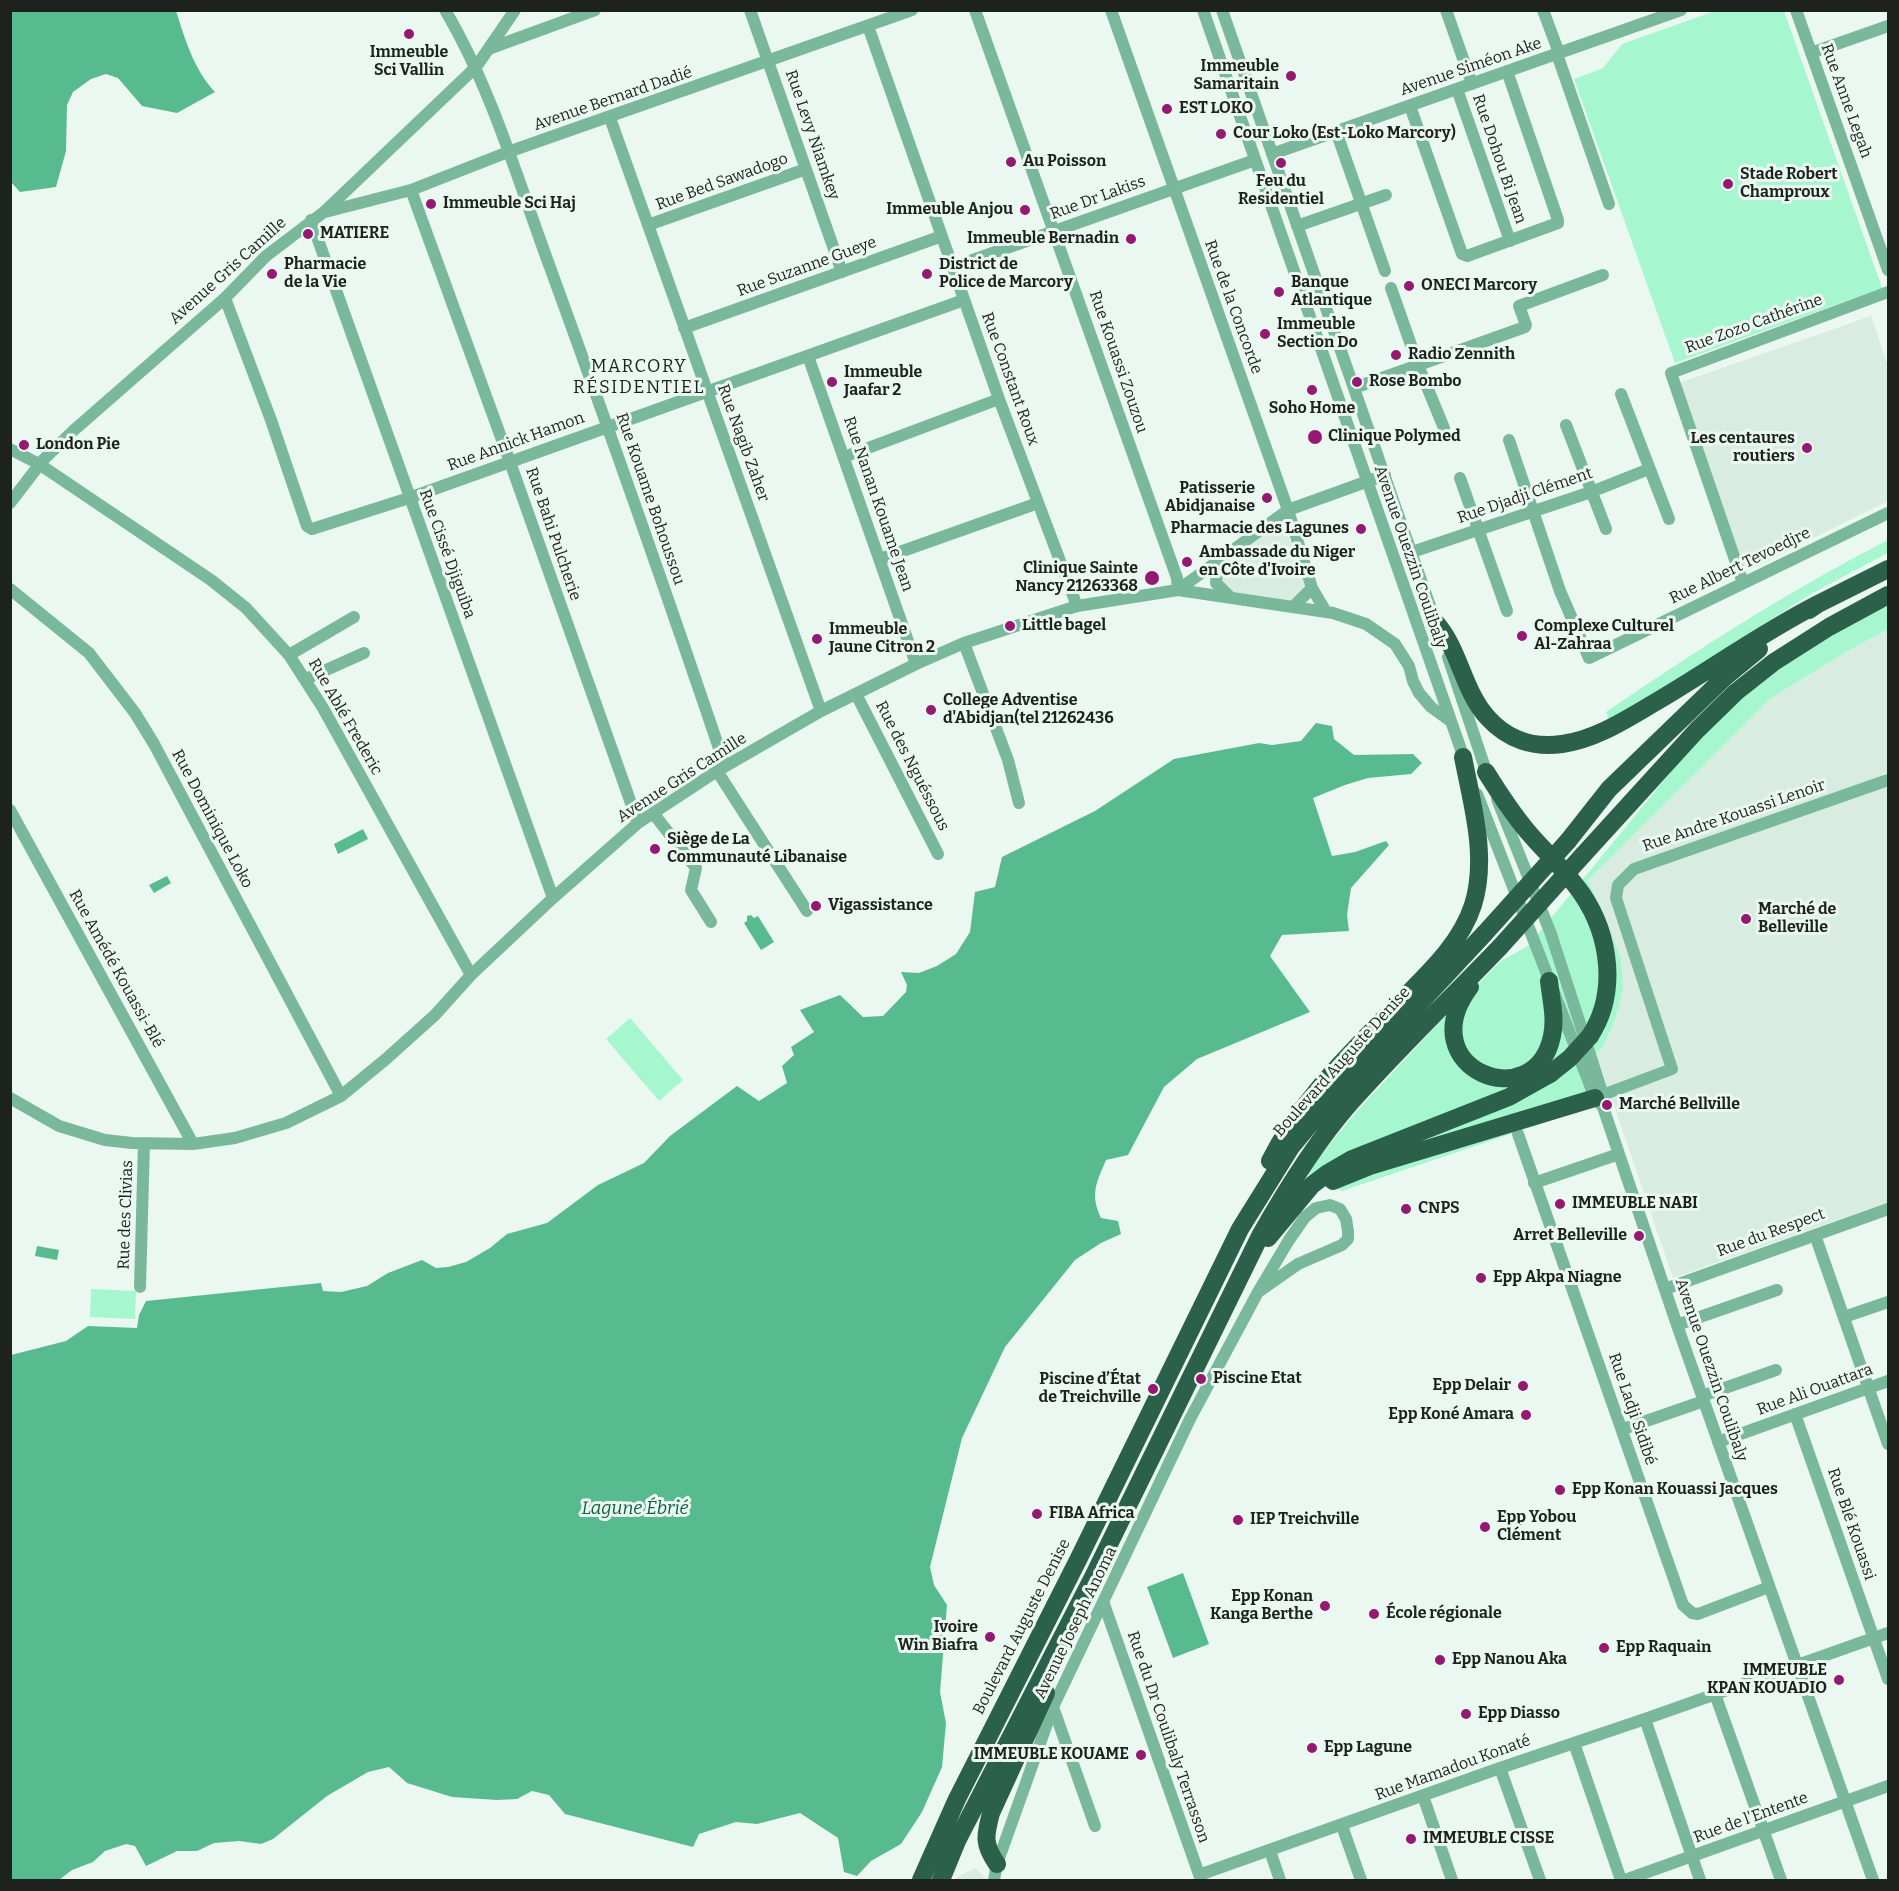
<!DOCTYPE html>
<meta charset="utf-8">
<style>
body{margin:0}
#map{position:relative;width:1899px;height:1891px;overflow:hidden;background:#ebf7f1;font-family:Bitter,serif}
canvas{display:block}
.frame{position:absolute;inset:0;border:12px solid #1d221f;pointer-events:none}
</style>
<div id="map">
<canvas width="1899" height="1891"></canvas>
<div class="frame"></div>
</div>
<script>
const ctx = document.querySelector('canvas').getContext('2d');
ctx.lineJoin = 'round';
function paint(path, color) {
  ctx.fillStyle = color;
  ctx.fill(path, 'evenodd');
}
function strokePath(path, color, width, dash) {
  ctx.strokeStyle = color;
  ctx.lineWidth = width;
  ctx.lineCap = dash ? 'butt' : 'round';
  ctx.setLineDash(dash || []);
  ctx.stroke(path);
}
function write(font, color, halo, rows, align = 'center') {
  ctx.font = font + ' Bitter,serif';
  ctx.lineWidth = 6;
  ctx.setLineDash([]);
  ctx.textBaseline = 'middle';
  ctx.strokeStyle = halo;
  ctx.fillStyle = color;
  for (const [text, x, y, turn = 0] of rows) {
    ctx.save();
    ctx.translate(x, y);
    ctx.rotate((+turn || 0) * Math.PI / 180);
    ctx.textAlign = isNaN(turn) ? turn : align;
    if (halo) ctx.strokeText(text, 0, 0);
    ctx.fillText(text, 0, 0);
    ctx.restore();
  }
}
paint(new Path2D(`
 M1871,316L1888,366V501L1753,568L1743,566L1679,383Z
 M1283,521L1307,590L1294,603L1225,592L1219,568Z
 M1888,629V772L1882,774L1888,792V1202L1673,1278L1596,1053L1603,1047L1615,1020L1623,989L1621,957L1588,880L1771,698L1846,652Z
 M975,1868L988,1880H954L956,1878Z`), '#d9ece2');
paint(new Path2D(`
 M1750,10L1784,11L1882,288L1675,363L1574,79L1603,68L1622,44L1715,11Z
 M1888,540V553L1809,595L1611,723L1606,712C1697,650 1790,590 1888,540Z
 M1888,604V629L1846,652L1771,698L1588,880L1621,957L1623,989L1615,1020L1603,1047L1596,1053L1611,1100L1342,1191L1307,1174L1315,1162L1358,1110L1435,1027L1501,961L1528,946L1702,734L1777,668L1833,633Z
 M630,1018L683,1080L659,1101L606,1039Z
 M91,1289L136,1291L135,1319L90,1317Z`), '#a6f6d0');
paint(new Path2D(`
 M10,11H176C185,39 194,70 215,92L177,113L142,106L118,78L106,74L91,79L73,92L67,105L66,151L56,187L20,192L11,182Z
 M1316,723L1332,726L1334,739L1354,755L1413,754L1422,763L1411,774L1368,778L1345,785L1313,798L1332,856L1355,852L1386,841L1389,845L1351,888L1347,915L1349,931L1282,935L1270,956L1310,1012L1197,1059L1164,1087L1128,1155L1106,1160C1096,1183 1090,1195 1101,1218L1118,1221L1121,1234L1101,1243L1075,1260L1005,1347L962,1438L930,1567L934,1585L947,1605L940,1692L946,1723L942,1767L922,1812L901,1844L871,1861L857,1876L844,1872L838,1838L800,1813L757,1824L736,1822L699,1834L693,1847L565,1814L549,1795L532,1791L517,1799L497,1800L452,1797L407,1783L389,1767L368,1772L327,1796L273,1839L261,1844L239,1841L214,1843L197,1851H177L146,1866L135,1846L126,1844L105,1851L93,1862L72,1870L59,1880H11V1355L66,1341L88,1326L137,1328L139,1315L146,1301L321,1283L323,1291L341,1292L367,1286L388,1273L422,1260L436,1268L448,1267L466,1262L490,1248L507,1234L547,1223L598,1185L644,1163L670,1136L737,1086L759,1101L787,1083L782,1066L794,1055L791,1047L814,1032L800,1010L840,995L863,1017L883,1016L906,992L907,985L901,972L919,973L937,966L956,954L970,932L975,892L995,887L1002,857L1095,811L1174,759L1259,743L1272,745L1301,741Z
 M363,829L368,839L338,854L334,844Z
 M167,876L171,883L154,893L149,885Z
 M751,915L754,918L758,916L774,942L761,950L744,923L747,921V916Z
 M37,1246L59,1250L57,1260L35,1256Z
 M1183,1573L1209,1644L1173,1658L1147,1587Z`), '#58bb90');
strokePath(new Path2D(`
 M445,10C492,89 519,184 551,270C611,435 669,600 725,766
 M750,10L842,272
 M975,10L1177,578L1178,590
 M1111,10L1288,510L1312,588L1326,612
 M1203,10L1466,764
 M1222,10L1438,629
 M1446,10L1472,84
 M1543,10L1559,53
 M1796,10L1888,270
 M868,26L999,399L1077,606
 M491,48L595,10
 M1811,53L1888,26
 M1557,54L1609,204
 M1457,89L1510,241
 M1410,106L1462,254L1467,256L1558,223V220L1507,71
 M610,118L821,711
 M1336,131L1385,271
 M1272,154L1681,10
 M411,190L510,462L638,823
 M325,212L411,190L508,152L912,10
 M311,220L553,898
 M648,225L806,169
 M1297,226L1386,195
 M953,267L1255,160
 M1391,288L1418,365L1444,428
 M225,298L271,420L307,526L312,529L409,498L964,300
 M684,328L942,236
 M808,356L916,664
 M1354,388L1525,327L1526,325L1519,306L1603,275
 M1621,394L1669,519
 M1566,425L1606,529
 M1509,440L1560,591L1589,658L1888,513
 M10,449L39,464L211,580L246,608L289,655L323,708L471,975
 M844,457L999,399
 M1460,478L1507,611
 M10,503L43,460L73,431L225,298L266,256L324,212L476,67L515,10
 M1412,552L1591,492L1649,469
 M880,559L1038,503
 M1218,561L1216,583L1231,598
 M1743,583L1671,373L1888,292
 M10,589L89,653L135,713L154,744L341,1096
 M1178,590L1288,510L1385,475
 M1293,607L1312,588
 M964,643L1008,760L1019,803
 M289,655L354,617
 M1448,657L1488,777
 M306,679L364,653
 M856,694L938,854
 M717,771L807,911
 M1477,794L1595,1098L1600,1104
 M1497,799L1551,934L1603,1095V1107L1677,1325L1873,1880
 M10,810L193,1144
 M653,813L696,868L691,890L711,922
 M1597,1097L1672,1069L1616,898L1618,885L1634,869L1888,780
 M10,1098L59,1126L105,1140L132,1143L193,1144L235,1138L286,1123L341,1096L386,1059L435,1015L471,975L553,898L638,823L717,771L821,711L916,664L964,643L1077,606L1178,590L1333,613L1366,624L1395,644L1409,666L1413,681L1419,693L1431,707L1449,720
 M1518,1134L1683,1605L1692,1613L1698,1614L1769,1587
 M1534,1183L1619,1154
 M1815,1235L1888,1444
 M140,1287L144,1143
 M1665,1289L1888,1209
 M1844,1317L1888,1302
 M1677,1325L1777,1290
 M1702,1396L1776,1370
 M1795,1414L1888,1679
 M1623,1429L1704,1401
 M1718,1442L1888,1381
 M1104,1604L1201,1880
 M1715,1694L1781,1880
 M1053,1707L1095,1826
 M1645,1719L1700,1880
 M1574,1743L1621,1880
 M1500,1768L1540,1880
 M1423,1796L1452,1880
 M1342,1826L1361,1880
 M1270,1851L1280,1880
 M1199,1875L1500,1768L1645,1719L1888,1633
 M994,1880L997,1864L1053,1707L1190,1419L1258,1292L1289,1240L1305,1217L1316,1208L1330,1205L1340,1209L1346,1219L1348,1231V1239L1342,1245L1298,1264L1258,1292
 M1625,1880L1888,1786`), '#7ab89b', 12);
strokePath(new Path2D(`
 M1809,610L1818,604L1888,569
 M1436,623C1460,650 1463,691 1488,718C1508,740 1534,748 1562,744C1596,739 1625,720 1654,703C1709,671 1761,633 1818,604
 M1486,772C1499,793 1512,813 1528,832C1546,853 1566,871 1582,894C1610,935 1618,993 1590,1036
 M1568,841L1609,789L1725,677L1759,649
 M1583,855L1697,730L1736,692L1774,662L1829,627L1888,595
 M1470,987C1409,1069 1535,1118 1552,1036C1556,1018 1551,999 1549,981
 M1270,1161C1300,1100 1352,1052 1399,1003C1427,974 1460,945 1473,905C1488,857 1472,804 1463,757
 M1333,1181L1370,1166L1595,1098
 M1268,1238L1312,1185L1328,1173L1352,1159L1509,1097L1550,1074
 M997,1864C983,1844 985,1836 991,1813L1046,1693
 M921,1880L957,1799L1079,1558L1240,1229L1291,1147L1335,1094L1485,933
 M941,1880L957,1841L1093,1577L1260,1236C1286,1190 1315,1143 1350,1103C1398,1049 1450,999 1500,947`), '#2b614a', 18);
strokePath(new Path2D(`
 M1485,933L1568,841
 M1500,947L1583,855
 M1550,1074L1570,1058L1590,1036`), '#2b614a', 18);
for (const [x, y, r, color] of [
 [409,34,6,"#951871"],
 [1291,76,6,"#951871"],
 [1167,109,6,"#951871"],
 [1221,134,6,"#951871"],
 [1011,162,6,"#951871"],
 [1281,163,6,"#951871"],
 [1728,184,6,"#951871"],
 [431,204,6,"#951871"],
 [1025,210,6,"#951871"],
 [308,234,6,"#951871"],
 [1131,239,6,"#951871"],
 [272,274,6,"#951871"],
 [927,274,6,"#951871"],
 [1409,286,6,"#951871"],
 [1279,292,6,"#951871"],
 [1265,334,6,"#951871"],
 [1396,355,6,"#951871"],
 [832,382,6,"#951871"],
 [1357,382,6,"#951871"],
 [1312,390,6,"#951871"],
 [1315,437,8,"#951871"],
 [24,445,6,"#951871"],
 [1807,448,6,"#951871"],
 [1267,498,6,"#951871"],
 [1361,529,6,"#951871"],
 [1187,562,6,"#951871"],
 [1152,578,8,"#951871"],
 [1010,626,6,"#951871"],
 [1522,636,6,"#951871"],
 [817,639,6,"#951871"],
 [931,710,6,"#951871"],
 [655,849,6,"#951871"],
 [816,906,6,"#951871"],
 [1746,919,6,"#951871"],
 [1607,1105,6,"#951871"],
 [1560,1204,6,"#951871"],
 [1406,1209,6,"#951871"],
 [1639,1236,6,"#951871"],
 [1481,1278,6,"#951871"],
 [1201,1379,6,"#951871"],
 [1523,1386,6,"#951871"],
 [1153,1389,6,"#951871"],
 [1526,1415,6,"#951871"],
 [1560,1490,6,"#951871"],
 [1037,1514,6,"#951871"],
 [1238,1520,6,"#951871"],
 [1485,1527,6,"#951871"],
 [1325,1606,6,"#951871"],
 [1374,1614,6,"#951871"],
 [990,1637,6,"#951871"],
 [1604,1648,6,"#951871"],
 [1440,1660,6,"#951871"],
 [1839,1680,6,"#951871"],
 [1466,1714,6,"#951871"],
 [1312,1748,6,"#951871"],
 [1141,1755,6,"#951871"],
 [1411,1839,6,"#951871"]
]) {
  const dot = new Path2D();
  dot.arc(x, y, r, 0, 2 * Math.PI);
  ctx.fillStyle = color;
  ctx.fill(dot);
  strokePath(dot, '#ebf7f1', 2);
}
write('bold 16px', '#1d221f', '#ebf7f1', [
 ["Immeuble",409,53,"center"],
 ["Sci Vallin",409,71,"center"],
 ["Immeuble",1279,67,"right"],
 ["Samaritain",1279,85,"right"],
 ["EST LOKO",1179,109],
 ["Cour Loko (Est-Loko Marcory)",1233,134],
 ["Au Poisson",1023,162],
 ["Stade Robert",1740,175],
 ["Champroux",1740,193],
 ["Feu du",1281,182,"center"],
 ["Residentiel",1281,200,"center"],
 ["Immeuble Sci Haj",443,204],
 ["Immeuble Anjou",1013,210,"right"],
 ["MATIERE",320,234],
 ["Immeuble Bernadin",1119,239,"right"],
 ["Pharmacie",284,265],
 ["de la Vie",284,283],
 ["District de",939,265],
 ["Police de Marcory",939,283],
 ["Banque",1291,283],
 ["Atlantique",1291,301],
 ["ONECI Marcory",1421,286],
 ["Immeuble",1277,325],
 ["Section Do",1277,343],
 ["Radio Zennith",1408,355],
 ["Immeuble",844,373],
 ["Jaafar 2",844,391],
 ["Rose Bombo",1369,382],
 ["Soho Home",1312,409,"center"],
 ["Clinique Polymed",1328,437],
 ["Les centaures",1795,439,"right"],
 ["routiers",1795,457,"right"],
 ["London Pie",36,445],
 ["Patisserie",1255,489,"right"],
 ["Abidjanaise",1255,507,"right"],
 ["Pharmacie des Lagunes",1349,529,"right"],
 ["Ambassade du Niger",1199,553],
 ["en Côte d'Ivoire",1199,571],
 ["Clinique Sainte",1138,569,"right"],
 ["Nancy 21263368",1138,587,"right"],
 ["Little bagel",1022,626],
 ["Complexe Culturel",1534,627],
 ["Al-Zahraa",1534,645],
 ["Immeuble",829,630],
 ["Jaune Citron 2",829,648],
 ["College Adventise",943,701],
 ["d'Abidjan(tel 21262436",943,719],
 ["Siège de La",667,840],
 ["Communauté Libanaise",667,858],
 ["Vigassistance",828,906],
 ["Marché de",1758,910],
 ["Belleville",1758,928],
 ["Marché Bellville",1619,1105],
 ["IMMEUBLE NABI",1572,1204],
 ["CNPS",1418,1209],
 ["Arret Belleville",1627,1236,"right"],
 ["Epp Akpa Niagne",1493,1278],
 ["Piscine Etat",1213,1379],
 ["Piscine d’État",1141,1380,"right"],
 ["de Treichville",1141,1398,"right"],
 ["Epp Delair",1511,1386,"right"],
 ["Epp Koné Amara",1514,1415,"right"],
 ["Epp Konan Kouassi Jacques",1572,1490],
 ["FIBA Africa",1049,1514],
 ["Epp Yobou",1497,1518],
 ["Clément",1497,1536],
 ["IEP Treichville",1250,1520],
 ["Epp Konan",1313,1597,"right"],
 ["Kanga Berthe",1313,1615,"right"],
 ["École régionale",1386,1614],
 ["Ivoire",978,1628,"right"],
 ["Win Biafra",978,1646,"right"],
 ["Epp Raquain",1616,1648],
 ["Epp Nanou Aka",1452,1660],
 ["IMMEUBLE",1827,1671,"right"],
 ["KPAN KOUADIO",1827,1689,"right"],
 ["Epp Diasso",1478,1714],
 ["Epp Lagune",1324,1748],
 ["IMMEUBLE KOUAME",1129,1755,"right"],
 ["IMMEUBLE CISSE",1423,1839]
], 'left');
write('16px', '#1d221f', '#ebf7f1', [
 ["Avenue Siméon Ake",1471,67,-19],
 ["Avenue Bernard Dadié",613,99,-19],
 ["Rue Anne Legah",1846,101,70],
 ["Rue Levy Niamkey",812,135,71],
 ["Rue Dohou Bi Jean",1499,159,71],
 ["Rue Bed Sawadogo",722,182,-20],
 ["Rue Dr Lakiss",1098,198,-20],
 ["Rue Suzanne Gueye",807,267,-20],
 ["Avenue Gris Camille",228,271,-42],
 ["Rue de la Concorde",1233,307,70],
 ["Rue Zozo Cathérine",1754,324,-20],
 ["Rue Kouassi Zouzou",1118,362,71],
 ["Rue Constant Roux",1010,379,70],
 ["Rue Annick Hamon",516,442,-20],
 ["Rue Nagib Zaher",743,443,70],
 ["Rue Djadji Clément",1525,496,-19],
 ["Rue Kouame Bohoussou",650,499,71],
 ["Rue Nanan Kouame Jean",878,504,71],
 ["Rue Bahi Pulcherie",553,534,71],
 ["Rue Cissé Djiguiba",447,554,70],
 ["Avenue Ouezzin Coulibaly",1410,557,71],
 ["Rue Albert Tevoedjre",1740,566,-26],
 ["Rue Ablé Frederic",345,717,60],
 ["Rue des Nguéssous",912,766,63],
 ["Avenue Gris Camille",682,778,-33],
 ["Rue Andre Kouassi Lenoir",1734,816,-19],
 ["Rue Dominique Loko",212,819,62],
 ["Rue Amédé Kouassi-Blé",116,969,61],
 ["Boulevard Auguste Denise",1342,1062,-48],
 ["Rue des Clivias",126,1215,-88],
 ["Rue du Respect",1771,1233,-20],
 ["Avenue Ouezzin Coulibaly",1711,1370,71],
 ["Rue Ali Ouattara",1815,1390,-20],
 ["Rue Ladji Sidibé",1632,1409,71],
 ["Rue Blé Kouassi",1851,1524,71],
 ["Avenue Joseph Anoma",1076,1623,-64],
 ["Boulevard Auguste Denise",1022,1627,-63],
 ["Rue du Dr Coulibaly Terrasson",1168,1737,71],
 ["Rue Mamadou Konaté",1453,1768,-20],
 ["Rue de l'Entente",1751,1818,-20]
]);
ctx.letterSpacing = '1.5px';
write('18px', '#1d221f', '#ebf7f1', [
 ["MARCORY",639,367],
 ["RÉSIDENTIEL",639,388]
]);
ctx.letterSpacing = '0px';
write('italic 18px', '#0e5c41', '#ebf7f1', [
 ["Lagune Ébrié",635,1509]
]);
</script>
